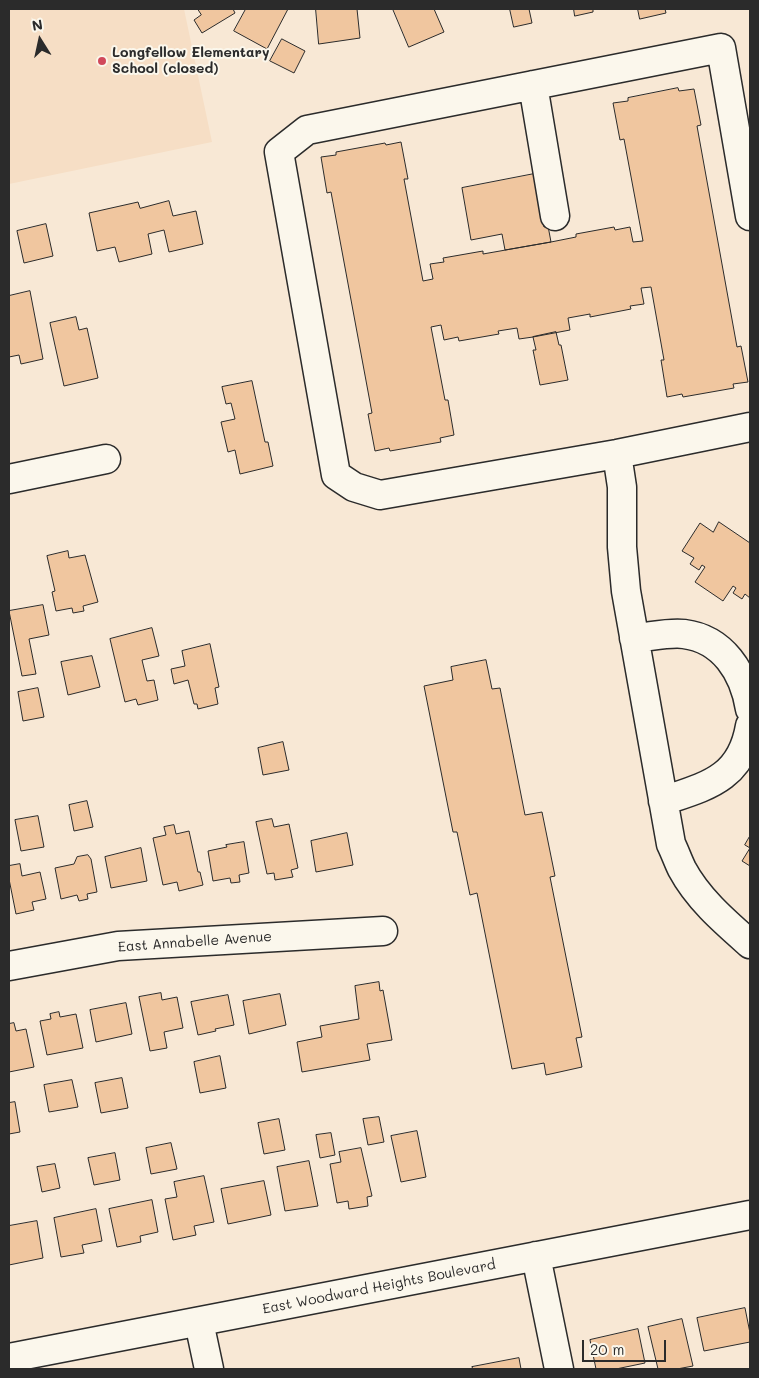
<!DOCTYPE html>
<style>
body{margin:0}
#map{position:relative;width:759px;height:1378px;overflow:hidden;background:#f8e8d5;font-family:Mali,sans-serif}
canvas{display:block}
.frame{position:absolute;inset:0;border:10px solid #2b2b2b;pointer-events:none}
.north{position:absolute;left:15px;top:15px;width:50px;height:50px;-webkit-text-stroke:4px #fbf7ec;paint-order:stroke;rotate:350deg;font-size:14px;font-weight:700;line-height:20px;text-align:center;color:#2b2b2b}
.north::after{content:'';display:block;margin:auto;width:18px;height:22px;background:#2b2b2b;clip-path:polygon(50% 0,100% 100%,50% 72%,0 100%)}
.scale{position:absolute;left:582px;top:1340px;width:84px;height:22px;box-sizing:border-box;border:2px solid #2b2b2b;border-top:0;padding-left:6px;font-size:15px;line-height:18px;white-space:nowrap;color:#2b2b2b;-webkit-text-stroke:4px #fbf7ec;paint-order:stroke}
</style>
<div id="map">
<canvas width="759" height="1378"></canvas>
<div class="frame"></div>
<div class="north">N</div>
<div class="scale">20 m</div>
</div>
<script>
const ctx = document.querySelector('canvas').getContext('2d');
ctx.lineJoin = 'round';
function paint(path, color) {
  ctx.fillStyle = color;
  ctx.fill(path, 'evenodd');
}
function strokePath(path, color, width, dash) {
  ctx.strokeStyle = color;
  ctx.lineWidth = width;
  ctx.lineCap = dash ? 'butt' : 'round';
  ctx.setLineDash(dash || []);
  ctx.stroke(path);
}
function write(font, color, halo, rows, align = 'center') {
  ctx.font = font + ' Mali,sans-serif';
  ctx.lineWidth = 4;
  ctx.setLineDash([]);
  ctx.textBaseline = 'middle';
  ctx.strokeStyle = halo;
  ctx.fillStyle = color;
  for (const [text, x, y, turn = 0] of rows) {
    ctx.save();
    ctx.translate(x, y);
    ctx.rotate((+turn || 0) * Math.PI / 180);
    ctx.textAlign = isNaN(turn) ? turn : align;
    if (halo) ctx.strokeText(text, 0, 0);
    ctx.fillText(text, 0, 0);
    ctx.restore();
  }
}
paint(new Path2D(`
 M9,9H184L212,142L9,184Z`), '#f6dec5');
const building = new Path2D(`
 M198,9H233L235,13L202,33L194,20L201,15Z
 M246,9H288L267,49L234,31Z
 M316,9H357L360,38L319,44Z
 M393,9H434L444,32L409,47Z
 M510,9H529L532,23L514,27Z
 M574,9H593V12L575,16Z
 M638,9H665L666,13L640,19Z
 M282,39L305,51L294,73L270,61Z
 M678,88L679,91L694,89L701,125L697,126L737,347L741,346L748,382L733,384L734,388L683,397L682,394L667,397L661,360H664L651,287L641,288L644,304L630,306L631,309L590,317V314L568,318L570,330L533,337L519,339L517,328L498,331L499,334L459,341L458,337L444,340L441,325L431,327L445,400H448L454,435L440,438L441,442L390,451L389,448L375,451L368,414L372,413L331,192L327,193L321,157L336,155V152L385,143L386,145L401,142L408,179H404L423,281L433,279L430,264L444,262L443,258L483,251V254L551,242L576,237V234L614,227L615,230L630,227L633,242L643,241L624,139L620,140L613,103L628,101V98Z
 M534,174L544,227L548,226L551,242L505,250L502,234L471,240L462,188Z
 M169,201L173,216L196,211L203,244L169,252L164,230L148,234L152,254L119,262L115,247L97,251L89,213L138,202L140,208Z
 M46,224L53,256L24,263L17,231Z
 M30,291L43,359L21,364L19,355L9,357V296Z
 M76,317L79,330L87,328L98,378L64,386L50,323Z
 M556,332L559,345H561L568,380L540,385L533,350H536L533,337Z
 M252,381L265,442H268L273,466L240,474L235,450L228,452L221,422L235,419L231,403L226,404L222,387Z
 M719,522L750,543V598L745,594L742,599L733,593L736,588L733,586L723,601L695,582L705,567L702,565L699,570L690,564L694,558L682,551L700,523L713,532Z
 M68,551L69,558L85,555L98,602L83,606L84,611L73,613L72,608L56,611L52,592L55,591L47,556Z
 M43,605L49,635L29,639L36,674L22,676L9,611Z
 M152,628L159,656L142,660L147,681L154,680L158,700L138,705L136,699L125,702L110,639Z
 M210,644L219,687L215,688L218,704L198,709L197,704H194L188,680L174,684L171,669L185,666L182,651Z
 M92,656L100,687L68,695L61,662Z
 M486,660L492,689L500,688L525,815L542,812L555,876L550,877L582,1037L576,1038L582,1067L546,1075L544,1063L512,1069L477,893L470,895L457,832H453L424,686L453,680L451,667Z
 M38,688L44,717L23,721L18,692Z
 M283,742L289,770L263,775L258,748Z
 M87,801L93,827L74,831L69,805Z
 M38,816L44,847L21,851L15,820Z
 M272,819L274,827L289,824L298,868L291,870L293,877L275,880L274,873L267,874L256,822Z
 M174,825L176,834L189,831L198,872H200L203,885L179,891L177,882L163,885L153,838L166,835L164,827Z
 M347,833L353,865L316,872L311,841Z
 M750,836V866L742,861L750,848L745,845Z
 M244,842L249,873L239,875L240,882L231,883L230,878L213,881L208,851L227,847L226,845Z
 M141,848L147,881L111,888L105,857Z
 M88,855L91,859L97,892L87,894L88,899L79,901L77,895L61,899L55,868L74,864L77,857Z
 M20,864L22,876L40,872L46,899L32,902L34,910L16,914L9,879V866Z
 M379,982L380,991L383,990L392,1040L367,1044L370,1060L302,1072L297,1042L322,1037L320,1026L359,1019L355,986Z
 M161,993L162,1000L177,997L183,1028L164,1032L167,1048L150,1051L139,997Z
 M280,994L286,1025L249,1034L243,1001Z
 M228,995L234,1025L215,1029L216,1031L198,1035L191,1002Z
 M126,1003L132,1034L96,1042L90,1010Z
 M59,1012L60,1017L76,1014L83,1048L47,1055L40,1021L51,1019L50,1014Z
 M14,1023L16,1031L26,1029L34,1067L9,1072V1024Z
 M220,1056L226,1088L200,1093L194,1062Z
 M122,1078L128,1108L101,1113L95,1083Z
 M72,1080L78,1107L49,1112L44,1085Z
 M15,1102L20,1132L9,1134V1103Z
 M379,1117L384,1142L368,1145L363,1119Z
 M279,1119L285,1150L264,1154L258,1123Z
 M417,1131L426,1177L401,1182L391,1136Z
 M331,1133L335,1155L320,1158L316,1135Z
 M171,1143L177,1169L151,1174L146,1148Z
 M361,1148L372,1196L367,1197L368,1206L349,1209L348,1201L337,1203L330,1164L341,1162L339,1152Z
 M115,1153L120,1180L94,1185L88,1158Z
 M309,1161L318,1206L285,1211L277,1167Z
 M55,1164L60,1188L42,1192L37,1167Z
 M204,1176L214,1222L194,1226L196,1235L173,1240L165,1199L177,1197L174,1182Z
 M264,1181L271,1215L228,1224L221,1189Z
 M152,1200L158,1232L140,1236L141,1242L117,1247L109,1209Z
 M96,1209L102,1241L82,1245L84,1253L61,1257L54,1218Z
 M37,1221L43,1258L9,1265V1226Z
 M745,1308L750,1333V1342L704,1351L697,1318Z
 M682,1319L693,1366L677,1369H658L648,1327Z
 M638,1329L645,1363L616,1369H596L590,1340Z
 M519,1358L521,1369H473L472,1367Z`);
paint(building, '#f0c69f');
strokePath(building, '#2b2b2b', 1);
const minor = new Path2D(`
 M533,85L555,216
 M750,216L721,48L307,130L279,152L336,475L354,487L380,495L617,454L750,427
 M617,454L622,487V547L626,591L671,844C675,852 678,861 682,869C698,899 725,922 750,944
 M9,479L106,459
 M634,638C649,637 669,632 684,634C723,639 744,672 750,709
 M663,801C707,786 741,779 750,726
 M9,966L118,946L383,931
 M536,1256L559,1369
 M199,1322L209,1369
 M9,1358L750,1215`);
strokePath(minor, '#2b2b2b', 31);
strokePath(minor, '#fbf7ec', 28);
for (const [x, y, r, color] of [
 [102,61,5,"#d1495b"]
]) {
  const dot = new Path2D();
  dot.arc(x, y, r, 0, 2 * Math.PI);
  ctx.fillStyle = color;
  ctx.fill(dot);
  strokePath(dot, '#fbf7ec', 2);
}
write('bold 14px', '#2b2b2b', '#fbf7ec', [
 ["Longfellow Elementary",112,53],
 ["School (closed)",112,69]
], 'left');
write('14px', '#2b2b2b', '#fbf7ec', [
 ["East Annabelle Avenue",195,942,-4],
 ["East Woodward Heights Boulevard",379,1287,-11]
]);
</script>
